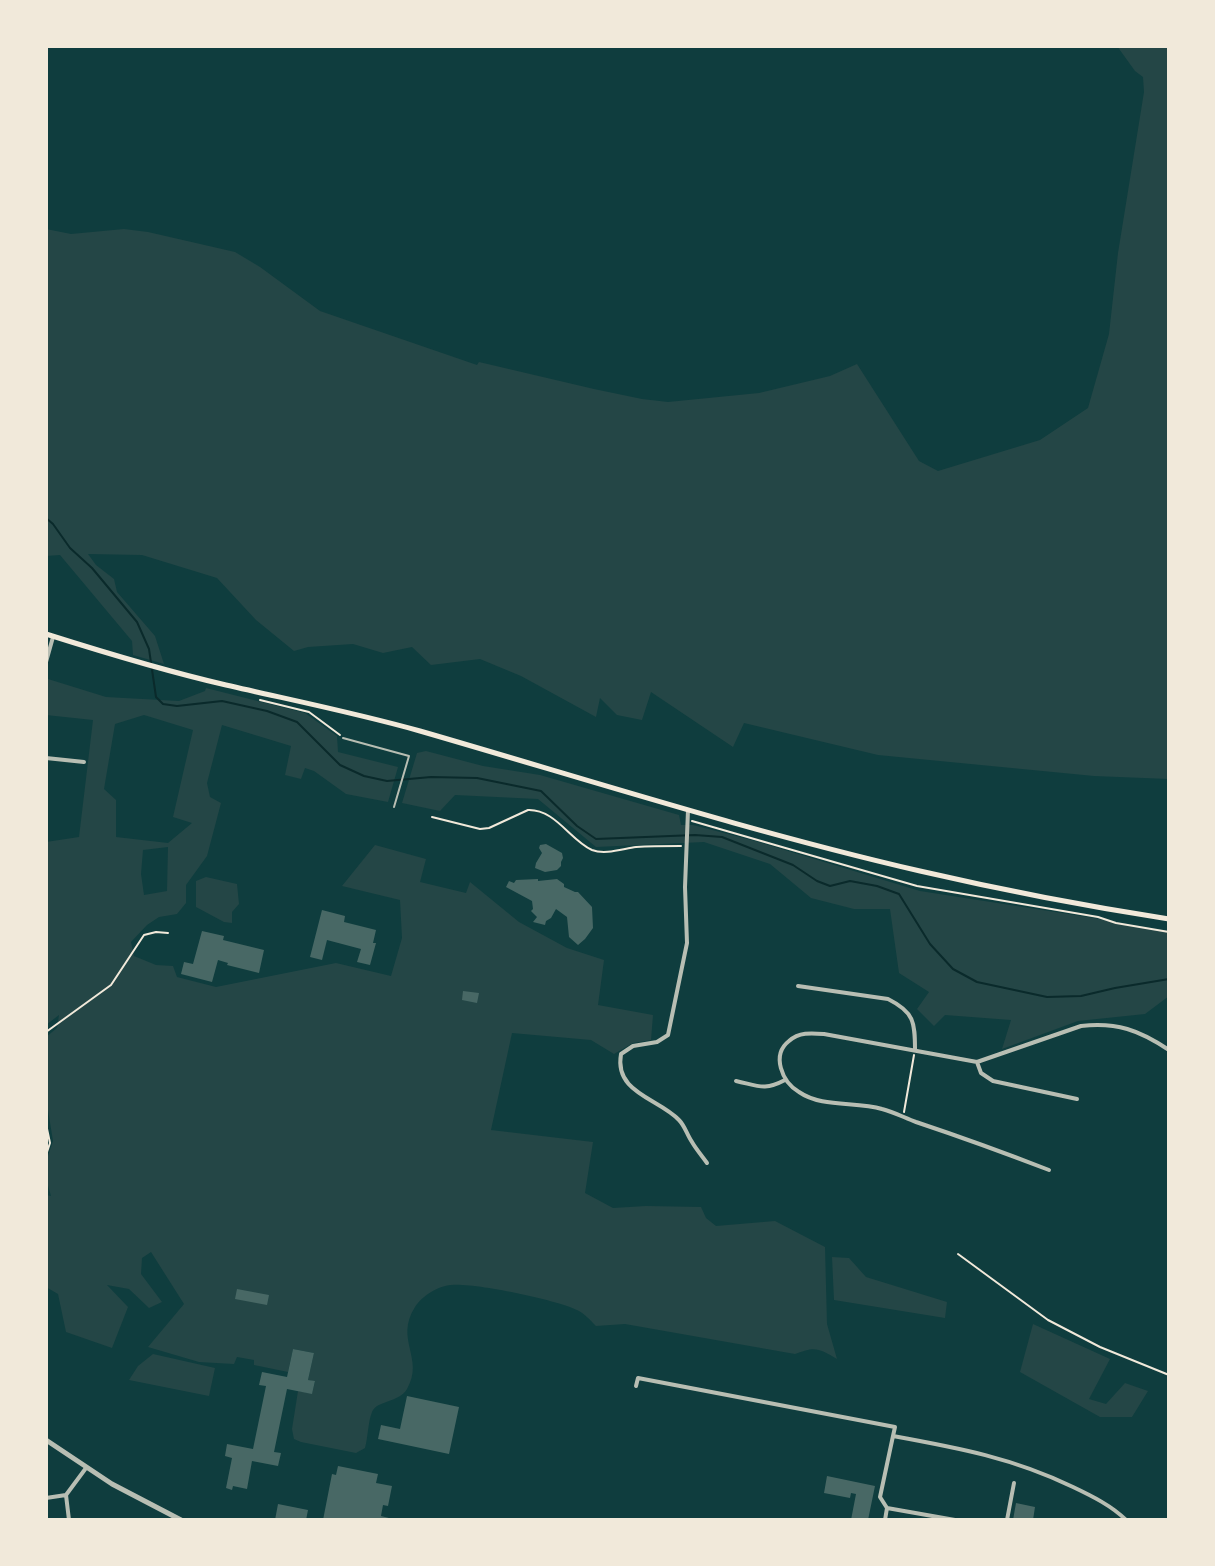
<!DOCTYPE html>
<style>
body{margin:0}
#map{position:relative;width:1215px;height:1566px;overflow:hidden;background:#0f3d3e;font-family:"Fira Sans",sans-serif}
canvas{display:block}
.frame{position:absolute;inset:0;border:48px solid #f1e9da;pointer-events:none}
</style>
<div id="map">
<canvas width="1215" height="1566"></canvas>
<div class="frame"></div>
</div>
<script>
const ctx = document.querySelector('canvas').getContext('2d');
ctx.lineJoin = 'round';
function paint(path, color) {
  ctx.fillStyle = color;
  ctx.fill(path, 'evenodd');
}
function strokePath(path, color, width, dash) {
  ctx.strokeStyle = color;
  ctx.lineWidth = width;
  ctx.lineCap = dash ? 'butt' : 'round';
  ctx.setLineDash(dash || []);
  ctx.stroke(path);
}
paint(new Path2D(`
 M1117,46H1169V779L1094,776L878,755L744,723L733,747L651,692L642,720L617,715L600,698L596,717L521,676L480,659L431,665L412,647L383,653L353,644L308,647L294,651L256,620L217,578L142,555L88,554L96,565L114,579L117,592L155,636L164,664L133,655L132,641L60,555L46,556V229L71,234L124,229L148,232L235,252L260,267L320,311L477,365L479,362L594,389L642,399L668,402L759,393L830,376L857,364L919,461L938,471L1040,440L1088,408L1109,334L1118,253L1144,92L1143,77L1135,71Z
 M48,679L106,697L179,701L205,691L206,688L305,713L337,736L338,752L398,767L388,802L346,794L314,771L305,768L301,779L285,775L291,746L222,725L207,783L210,797L221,803L207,856L186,885V903L177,914L159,917L147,925L131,942L134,956L156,965L173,966L177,977L216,987L336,963L391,976L402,938L400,900L342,886L375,845L426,859L420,882L466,893L470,882L519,922L567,948L604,960L598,1005L653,1015L651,1040L633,1043L614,1054L591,1040L512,1033L491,1130L593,1142L585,1193L613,1208L646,1206L701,1207L706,1218L716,1226L775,1221L825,1247L827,1324L837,1359C819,1348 815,1346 795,1354L625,1324L596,1326C590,1320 585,1314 577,1310C558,1300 472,1282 451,1285C438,1286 422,1296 415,1307C394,1340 425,1358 407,1389C399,1403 377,1400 372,1412C368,1422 368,1437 365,1448L356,1453L301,1442L294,1439L292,1429L298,1391L312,1393L315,1382L308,1380L314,1353L293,1349L288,1372L254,1365V1360L237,1357L234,1364L199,1362L148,1347L184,1304L151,1252L142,1258L141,1274L162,1302L149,1308L129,1289L107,1285L128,1307L112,1348L66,1332L58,1294L46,1287V1195L51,1196L47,1182V1159L53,1141L46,1098V1037L57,1028L59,1015L46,1025V842L79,837L93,720L46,715V688ZM144,715L193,730L173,817L192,823L168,843L116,837V800L104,789L115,724ZM168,847L167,891L144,895L141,874L143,850Z
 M426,751L483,766L540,775L679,815L681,825H693L755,841L920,891L1094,918L1169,932V996L1145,1014L1078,1021L1002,1049L1011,1020L945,1015L934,1026L917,1009L929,992L899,973L890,909H854L811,898L770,864L704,842L596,847L538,799L455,795L440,811L402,803L417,753Z
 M206,877L237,884L239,904L232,912V923L224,922L196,907V881Z
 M832,1257L849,1258L866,1277L947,1302L945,1318L834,1300Z
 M1033,1324L1110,1359L1089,1399L1106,1404L1125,1383L1148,1391L1132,1417H1100L1020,1372Z
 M153,1354L215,1368L209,1396L129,1380L138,1366Z`), '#244646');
strokePath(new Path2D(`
 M46,518L53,524L70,548L92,568L137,622L149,649L156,697L163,704L177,706L222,701L267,711L297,722L340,765L364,776L387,781L431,777L477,778L541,791L577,826L596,839L695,835L722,837L793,865L817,881L830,886L850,881L877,886L899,894L930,944L953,969L977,982L1047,997L1081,996L1115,988L1169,979`), '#0a2a2b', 2);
paint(new Path2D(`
 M546,844L562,853L563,858L561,862V866L557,870L545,872L535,868L536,863L542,853L539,848L540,845Z
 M538,879V881L557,879L564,884V887L575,892H578L592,907L593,928L585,939L578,945L569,937L567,917L556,909L551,918L546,921L545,925L533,922L537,917L531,911L533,909L532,901L506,887L509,881L514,883L516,880Z
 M322,910L345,916L344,922L376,930L373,943H376L370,965L357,962L361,949L327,940L322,960L310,957Z
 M202,931L224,936L223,940L264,950L259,973L227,965L228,963L218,960L212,982L181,974L184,962L193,964Z
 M463,991L479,993L477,1003L462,1000Z
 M237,1289L269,1295L267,1305L235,1299Z
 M293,1349L314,1353L308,1380L315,1381L312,1394L287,1389L274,1452L281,1453L278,1466L252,1461L247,1489L233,1486L232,1490L226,1488L232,1458L225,1456L227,1444L253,1449L266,1386L259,1385L262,1372L287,1377Z
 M407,1396L459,1407L449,1454L378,1439L381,1425L400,1429Z
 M338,1466L378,1474L376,1483L392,1486L388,1506L383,1505L381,1516L393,1519V1520H323L332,1474L336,1475Z
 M827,1476L875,1486L868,1520H851L856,1494L851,1493L850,1498L824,1493Z
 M1016,1503L1035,1507L1033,1520H1013Z
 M278,1504L308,1510L306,1520H275Z`), '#486865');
strokePath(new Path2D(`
 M260,700L309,712L340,735
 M432,817L480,829L489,828L528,810C555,809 570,840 592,850C605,855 622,849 636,847C651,846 666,846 681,846
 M692,821L917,886L1098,917L1116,923L1169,932
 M46,1032L111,985L144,935L156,932L168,933
 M904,1112L914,1055
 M46,1124L50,1143L46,1155
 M958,1254L1048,1320L1100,1347L1169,1375`), '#f1e9da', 2);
strokePath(new Path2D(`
 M343,738L409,756L394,807`), '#b8beb3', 2);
strokePath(new Path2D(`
 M46,662L53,637
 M46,758L84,762
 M688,810L685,887L687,943L668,1035L657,1042L633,1046L621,1054C614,1093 658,1098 679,1120C685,1126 687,1135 692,1142C696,1149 702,1156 707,1163
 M798,986L888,999C914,1012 915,1022 915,1050
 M977,1062L981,1073L993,1081L1077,1099
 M736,1081C759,1086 764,1091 785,1080
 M1049,1170C1005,1153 961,1137 916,1122C905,1118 894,1112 882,1109C856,1101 822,1108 799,1092C782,1082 771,1055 789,1041C799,1032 811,1033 824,1034L977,1062L1081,1026C1117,1022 1139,1030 1169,1050
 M636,1386L638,1378L895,1427L893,1436C959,1448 1013,1458 1073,1487C1092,1496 1112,1506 1126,1520
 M66,1495L69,1520
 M46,1498L66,1495L86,1468
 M887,1508L955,1520
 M885,1520L887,1508L880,1497L893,1436
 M1007,1520L1014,1483`), '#b8beb3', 4);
strokePath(new Path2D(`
 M46,1440L112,1484L181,1520`), '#b8beb3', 5);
strokePath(new Path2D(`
 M46,634C106,653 165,671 226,685C291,700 356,713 420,731C586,779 751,832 920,871C1002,890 1085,906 1169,919`), '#f1e9da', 5);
</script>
